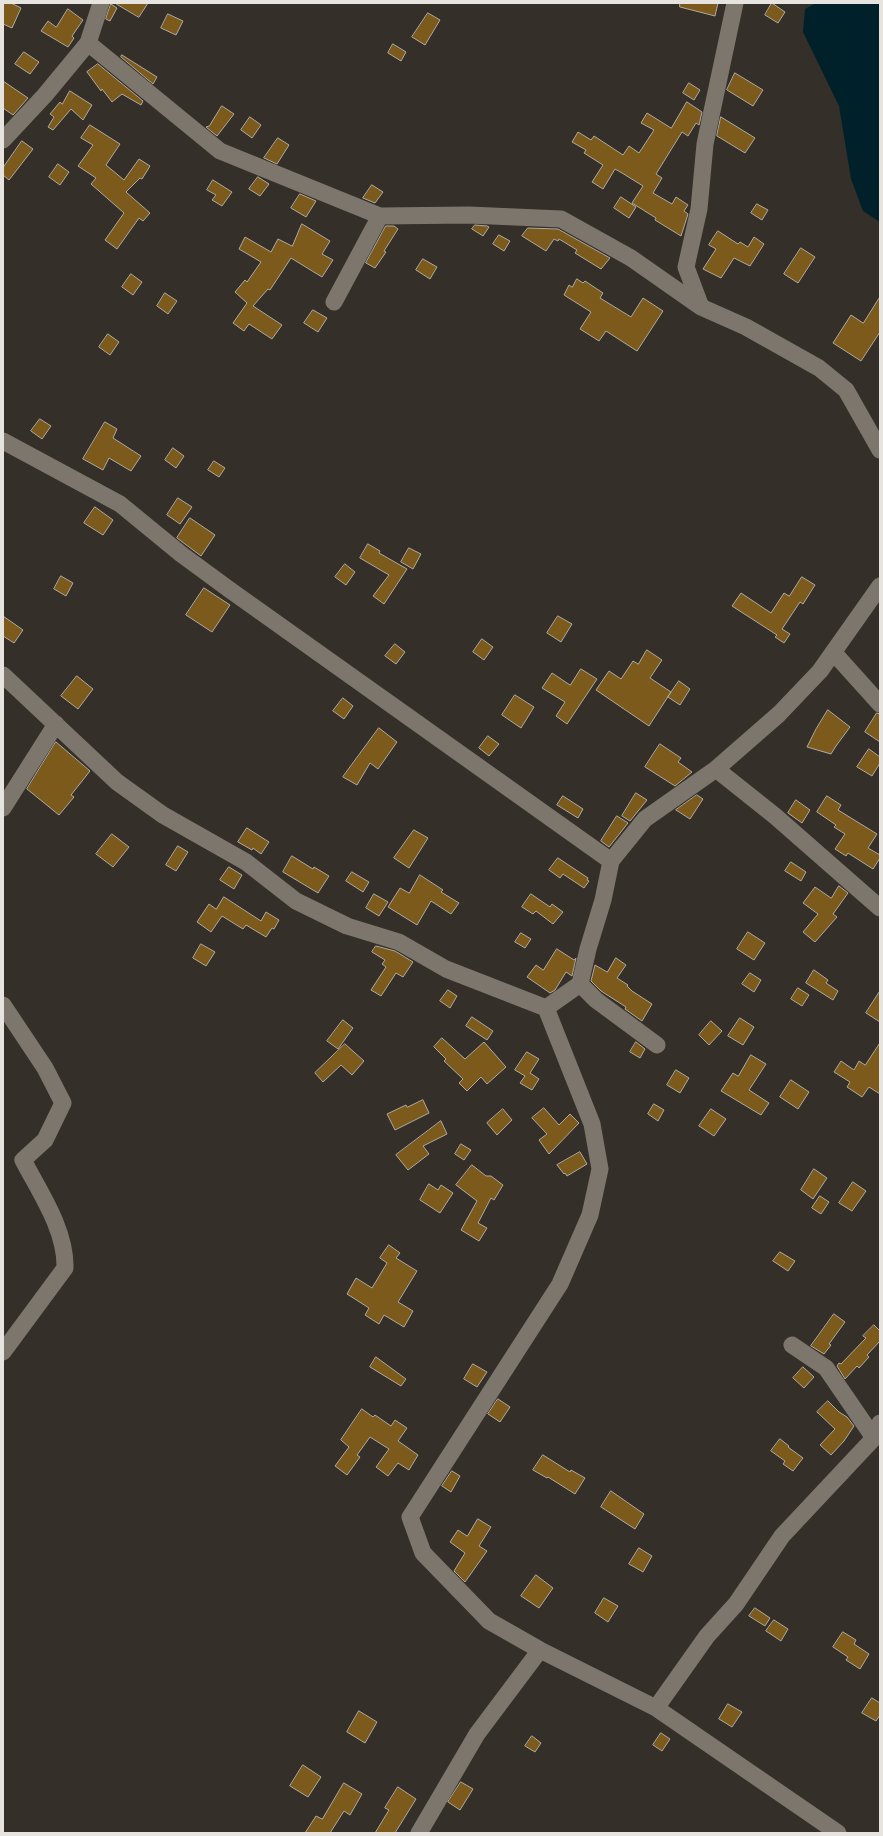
<!DOCTYPE html>
<style>
body{margin:0}
#map{position:relative;width:883px;height:1836px;overflow:hidden;background:#342f28;font-family:"Crimson Pro",serif}
canvas{display:block}
.frame{position:absolute;inset:0;border:4px solid #e7e4df;pointer-events:none}
</style>
<div id="map">
<canvas width="883" height="1836"></canvas>
<div class="frame"></div>
</div>
<script>
const ctx = document.querySelector('canvas').getContext('2d');
ctx.lineJoin = 'round';
function paint(path, color) {
  ctx.fillStyle = color;
  ctx.fill(path, 'evenodd');
}
function strokePath(path, color, width, dash) {
  ctx.strokeStyle = color;
  ctx.lineWidth = width;
  ctx.lineCap = dash ? 'butt' : 'round';
  ctx.setLineDash(dash || []);
  ctx.stroke(path);
}
paint(new Path2D(`
 M816,3H880V222L863,211L851,179L839,106L803,32L805,9Z`), '#00212a');
const building = new Path2D(`
 M3,3H11L21,8L12,28L3,24Z
 M115,3H148L139,17Z
 M680,3H718L715,16L680,7Z
 M772,3L785,12L778,23L765,15Z
 M111,4L117,8L110,21L106,19Z
 M68,9L83,20L72,36L74,38L68,47L41,31L48,21L56,27Z
 M428,13L440,20L425,45L412,37Z
 M168,14L183,21L176,35L161,28Z
 M393,44L406,52L401,61L388,53Z
 M24,52L39,62L30,74L15,64Z
 M122,55L157,77L153,84L121,57Z
 M98,64L143,101L141,105L122,94L112,102L102,89L101,91L87,72Z
 M735,73L763,90L753,106L727,90Z
 M3,81L28,98L13,115L3,108Z
 M689,83L700,90L694,100L683,93Z
 M70,91L92,105L83,120L71,109L53,130L48,127L54,117L50,114L60,102L62,104Z
 M687,102L702,112L699,125L696,123L688,136L682,132L656,174L662,178L653,193L672,204L676,197L688,205L684,211L688,214L681,236L655,220L656,218L632,203L643,186L622,173L615,169L603,189L592,182L603,165L584,153L586,150L572,142L578,132L591,140L594,136L623,155L629,146L639,153L654,130L641,123L647,113L671,128Z
 M222,106L234,114L217,136L206,127L209,126Z
 M250,117L261,125L252,138L241,130Z
 M721,117L755,138L745,153L717,136Z
 M90,125L120,144L106,165L124,180L139,159L150,166L142,179L140,178L126,192L150,213L143,221L139,218L117,249L105,240L124,213L91,184L96,178L78,166L93,145L81,138Z
 M278,138L289,145L277,164L264,158Z
 M22,141L33,149L9,180L3,175V168Z
 M58,164L69,172L60,185L49,177Z
 M258,177L269,184L260,196L249,189Z
 M213,180L232,192L222,206L212,200L216,195L207,190Z
 M372,185L383,192L375,203L363,198Z
 M300,194L316,201L306,217L291,208Z
 M621,197L636,207L629,218L614,208Z
 M757,204L768,210L762,220L751,213Z
 M302,224L330,241L322,254L333,260L322,277L291,258L270,290L268,289L253,306L282,325L272,339L249,324L244,331L233,323L247,303L235,292L245,280L247,282L261,262L239,249L245,237L271,252L278,239L292,246Z
 M475,225L487,226L489,227L483,236L472,229Z
 M386,226H394L398,229L384,251L386,252L375,268L366,263Z
 M528,228L558,229L610,258L601,269L575,253L577,250L559,239L558,241L554,239L546,251L522,236Z
 M718,231L738,244L740,242L748,247L754,237L764,244L750,266L734,258L721,278L703,269L716,249L709,245Z
 M499,235L510,241L504,251L493,244Z
 M801,248L815,257L798,283L784,274Z
 M423,259L437,267L430,279L416,270Z
 M131,274L142,282L133,295L122,287Z
 M577,279L583,283L585,281L603,293L600,298L631,317L643,298L663,311L637,351L606,331L599,341L580,329L591,312L564,295L569,285L572,287Z
 M165,293L177,301L168,314L157,306Z
 M880,297V332L861,361L833,343L851,315L863,323Z
 M313,310L327,318L318,332L304,323Z
 M108,334L119,342L110,355L99,347Z
 M40,419L51,426L42,439L31,431Z
 M105,422L117,429L113,438L141,456L131,471L109,458L103,470L83,459Z
 M173,448L184,456L176,468L165,460Z
 M214,461L225,468L219,477L208,470Z
 M178,498L192,507L180,524L167,515Z
 M95,507L113,520L103,535L84,523Z
 M190,518L215,535L201,556L177,538Z
 M368,544L380,551L379,553L407,569L384,604L373,596L389,575L360,558Z
 M409,548L421,554L413,569L401,562Z
 M345,564L355,572L346,585L335,577Z
 M61,576L73,583L66,596L54,589Z
 M802,577L815,585L803,604L800,602L782,629L790,634L784,643L775,637L777,635L732,606L741,593L771,613L784,593L789,596Z
 M204,588L230,605L212,632L186,615Z
 M3,616L23,630L14,643L3,636Z
 M558,616L572,624L561,642L547,633Z
 M482,639L493,647L484,660L473,652Z
 M395,644L405,652L396,664L385,656Z
 M647,650L662,660L650,678L671,692L649,726L596,690L609,671L621,679L633,661L638,664Z
 M581,669L597,679L567,724L556,716L565,702L542,688L552,673L570,685Z
 M77,676L93,689L78,709L61,696Z
 M679,681L690,689L680,705L668,697Z
 M515,695L534,707L521,728L502,715Z
 M343,698L353,706L344,719L333,711Z
 M828,710L850,727L836,746L831,754L807,747L816,729Z
 M877,713L880,714V742L865,732Z
 M379,728L397,742L378,769L370,763L357,785L343,777Z
 M488,736L499,744L489,756L479,748Z
 M56,742L90,771L71,795L74,797L59,815L27,789Z
 M660,744L681,758L678,762L692,772L675,786L645,767Z
 M869,749L880,757V763L872,776L857,767Z
 M636,793L647,800L630,821L622,816Z
 M697,795L703,799L690,819L676,810Z
 M563,796L583,809L578,818L557,805Z
 M827,796L841,805L838,810L877,834L868,848L880,855V858L873,869L848,853L846,856L835,849L845,834L834,827L836,825L817,812Z
 M796,800L810,810L802,823L788,813Z
 M617,816L628,823L609,847L601,841Z
 M247,828L269,842L261,854L253,848L252,850L238,842Z
 M414,830L428,838L409,868L394,858Z
 M112,834L129,847L113,867L96,854Z
 M178,846L188,852L176,871L166,865Z
 M292,856L313,869L314,867L329,876L318,893L283,872Z
 M558,858L588,878L587,880L589,881L584,888L563,874L560,878L549,870Z
 M791,862L806,872L801,881L785,871Z
 M229,867L242,875L234,889L220,880Z
 M352,872L369,882L363,892L346,881Z
 M420,875L443,890L441,892L459,903L451,914L431,901L417,925L388,907L400,888L409,893Z
 M839,886L848,893L833,914L837,917L815,942L803,932L818,914L803,903L815,887L831,898Z
 M374,894L388,902L379,916L366,908Z
 M531,894L550,907L552,904L563,912L553,924L536,911L533,914L522,907Z
 M224,897L261,921L266,912L279,920L274,929L272,928L266,937L246,925L243,929L222,916L211,932L197,922L209,904L216,909Z
 M748,932L765,943L754,960L737,949Z
 M521,933L531,939L525,948L515,942Z
 M201,944L215,952L206,966L193,958Z
 M376,946L395,951L413,962L403,977L396,973L381,996L371,990L386,967L382,964L385,960L372,952Z
 M557,949L574,960L576,958L572,976L566,972L555,990L550,993L527,977L536,965L543,970Z
 M616,958L626,965L617,978L628,985L627,986L632,991L652,1004L642,1021L625,1009L626,1007L601,991L591,981L595,965L607,972Z
 M814,970L828,980L826,983L838,991L833,1000L806,983Z
 M750,973L761,980L754,992L742,984Z
 M798,988L809,995L802,1006L791,999Z
 M448,990L457,996L450,1008L440,1001Z
 M880,991V1022L866,1013Z
 M472,1017L493,1031L487,1040L466,1026Z
 M740,1018L754,1027L743,1045L728,1036Z
 M343,1020L353,1028L338,1049L327,1041Z
 M711,1021L722,1031L709,1045L699,1035Z
 M442,1038L465,1059L484,1042L506,1067L487,1084L481,1077L467,1091L459,1083L463,1079L444,1061L446,1059L434,1047Z
 M636,1042L645,1049L640,1058L630,1052Z
 M880,1043V1094L869,1087L862,1097L847,1087L850,1082L834,1072L841,1061L854,1070L859,1061L865,1065Z
 M345,1044L364,1061L352,1075L341,1065L323,1082L315,1073Z
 M527,1052L539,1059L530,1073L539,1079L532,1090L520,1083L525,1076L515,1070Z
 M751,1055L766,1064L749,1090L769,1103L761,1115L721,1091L733,1073L738,1076Z
 M676,1070L689,1078L680,1093L667,1085Z
 M791,1080L809,1092L798,1109L780,1097Z
 M423,1100L429,1113L395,1130L387,1114L406,1105L407,1107Z
 M654,1104L664,1110L658,1121L648,1114Z
 M544,1108L559,1125L570,1114L579,1123L549,1154L539,1140L547,1134L532,1118Z
 M503,1109L512,1120L497,1135L487,1123Z
 M711,1109L726,1119L714,1136L699,1126Z
 M441,1121L447,1134L423,1146L429,1154L408,1170L396,1155Z
 M461,1144L471,1150L464,1160L455,1154Z
 M580,1152L587,1164L567,1176L565,1173L564,1174L557,1165Z
 M472,1165L486,1176H491L503,1185L494,1200L491,1198L478,1223L487,1228L479,1241L461,1230L477,1201L456,1185Z
 M814,1169L827,1178L813,1199L801,1190Z
 M853,1182L866,1191L852,1211L839,1203Z
 M429,1184L438,1190L441,1185L453,1193L440,1213L420,1200Z
 M820,1196L829,1202L821,1214L812,1208Z
 M389,1245L400,1253L396,1258L417,1271L398,1302L413,1311L404,1327L384,1315L379,1324L365,1315L369,1308L347,1294L356,1278L372,1288L387,1263L380,1258Z
 M780,1252L795,1261L788,1271L773,1261Z
 M834,1314L845,1322L829,1344L831,1345L824,1354L811,1346Z
 M874,1325L880,1331V1341L867,1355L869,1357L859,1368L857,1366L845,1379L837,1366L839,1363L841,1364L866,1338L863,1336Z
 M376,1357L406,1379L401,1386L370,1367Z
 M473,1364L487,1372L477,1387L464,1379Z
 M803,1367L814,1377L804,1388L793,1378Z
 M498,1399L510,1407L500,1422L488,1414Z
 M828,1401L839,1412L847,1417L854,1426L844,1441L831,1455L820,1445L835,1429L817,1412Z
 M362,1409L373,1417L375,1415L391,1426L395,1420L407,1428L398,1441L418,1455L409,1470L398,1463L388,1476L376,1467L389,1449L370,1437L357,1455L360,1457L347,1475L335,1466L349,1447L341,1440Z
 M780,1439L789,1446L788,1447L803,1458L793,1471L783,1464L785,1461L771,1451Z
 M543,1455L570,1472L571,1470L585,1478L575,1494L548,1477L547,1478L533,1470Z
 M452,1471L460,1476L451,1492L442,1486Z
 M611,1491L644,1514L635,1529L601,1507Z
 M478,1519L491,1527L479,1546L487,1551L465,1582L454,1571L465,1553L450,1542L458,1530L467,1536Z
 M639,1548L652,1556L643,1572L629,1564Z
 M536,1575L553,1588L539,1608L521,1596Z
 M604,1598L618,1606L608,1622L595,1613Z
 M755,1608L770,1618L765,1626L749,1616Z
 M774,1620L788,1629L781,1641L766,1631Z
 M843,1632L856,1640L854,1644L869,1654L860,1669L846,1660L848,1657L833,1647Z
 M872,1698L880,1703V1715L876,1721L862,1713Z
 M728,1704L742,1712L732,1727L719,1719Z
 M359,1711L377,1722L365,1743L347,1732Z
 M661,1733L670,1739L662,1751L653,1745Z
 M532,1736L541,1743L535,1752L525,1746Z
 M303,1765L321,1777L308,1797L290,1786Z
 M461,1782L473,1789L460,1810L448,1802Z
 M344,1783L362,1794L350,1815L344,1811L330,1833H305L316,1816L322,1819Z
 M398,1787L416,1799L395,1833H375L389,1810L385,1808Z`);
paint(building, '#7c5a1c');
strokePath(building, '#afaaa0', 1);
strokePath(new Path2D(`
 M735,3L705,144L699,209L686,267L701,307L746,327L819,368L846,390L880,450
 M88,43L220,151L380,216L469,215L561,219L631,258L701,307
 M3,140L45,95L88,43L101,3
 M334,302L380,216
 M3,441L120,504L181,554L230,590L611,861
 M834,653L880,704
 M3,675L117,782L163,815L246,862L296,901L347,926L399,942L446,969L546,1008L592,1124L600,1169L590,1215L560,1284L410,1517L423,1553L489,1621L540,1650L656,1708L838,1833
 M716,769L775,816L880,908
 M3,808L56,724
 M3,1005L45,1068L63,1103L45,1140L23,1160C40,1193 66,1230 65,1268L3,1352
 M546,1008L580,984
 M657,1045L596,1000L580,984L588,949L603,900L611,861L645,819L716,769L779,714L820,671L880,586
 M792,1345L826,1368L874,1438
 M656,1708L707,1636L736,1604L782,1536L874,1438L880,1423
 M419,1833L477,1734L540,1650`), '#7c766d', 17);
</script>
